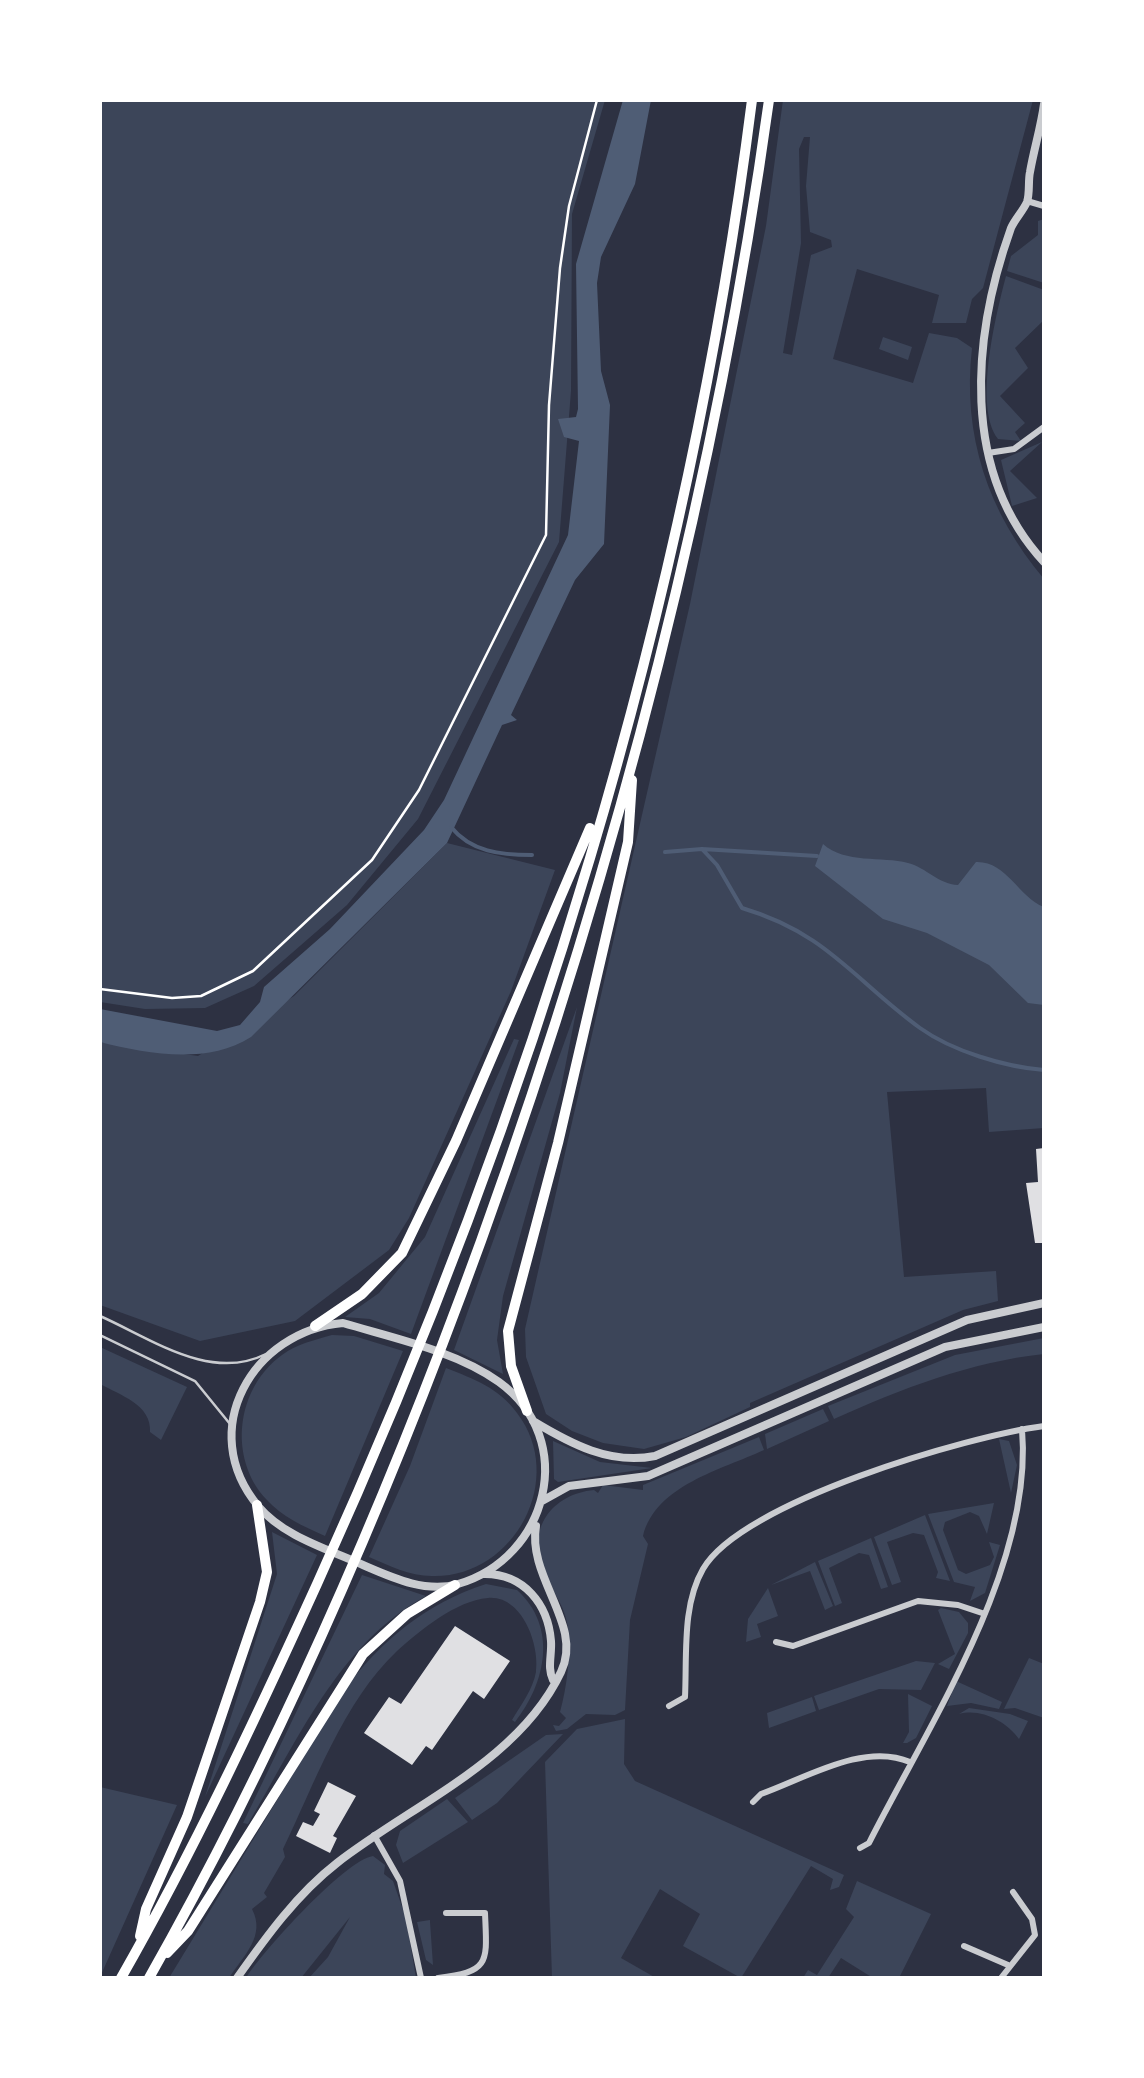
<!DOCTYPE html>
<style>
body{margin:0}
#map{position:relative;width:1144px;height:2078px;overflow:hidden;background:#2d3142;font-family:Mulish,sans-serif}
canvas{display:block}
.frame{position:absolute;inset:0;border:102px solid #fff;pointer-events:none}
</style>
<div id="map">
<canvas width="1144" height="2078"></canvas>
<div class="frame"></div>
</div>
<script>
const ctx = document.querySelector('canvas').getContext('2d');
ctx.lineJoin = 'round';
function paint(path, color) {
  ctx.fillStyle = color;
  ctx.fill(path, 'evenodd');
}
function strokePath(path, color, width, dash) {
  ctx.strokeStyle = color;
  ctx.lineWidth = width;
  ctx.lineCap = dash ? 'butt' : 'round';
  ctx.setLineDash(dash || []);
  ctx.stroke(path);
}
paint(new Path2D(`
 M100,100H605L572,214L571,391L559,542L418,819L347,905L254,986L205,1008L145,1009L100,1002Z
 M783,100H1033L983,288L972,299L966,323H932L939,295L857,269L833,359L913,383L929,333L957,338L972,348C962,436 988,512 1044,579V1128L989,1132L986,1088L887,1092L904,1277L996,1271L998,1301L963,1310L750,1403V1407L686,1437L644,1449L603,1443L572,1431L546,1414L526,1357L525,1329L690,604L766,226ZM804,137H810L806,186L810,232L831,240L832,247L811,255L792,355L783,353L801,243L799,149Z
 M1044,219V283L1007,271L1011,256L1038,235V221Z
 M1006,276L1044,290V320L1015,348L1028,368L1000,396L1025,423L1015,432L1021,441L998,439C973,407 996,314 1006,276Z
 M883,337L912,347L908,360L879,349Z
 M1042,442L1010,471L1037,498L1012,506L1001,460Z
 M447,843L555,870L511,991L409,1218L389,1250L295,1321L200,1341L100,1305V1042L198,1056L294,996Z
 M577,1007L560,1093L503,1296L497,1340L503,1374L454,1350Z
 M514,1039L519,1040L411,1334L370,1319L345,1317L379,1293L425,1237Z
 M332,1335L354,1336L403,1351L325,1536C303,1526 282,1517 266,1499C228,1458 236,1388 282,1355C296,1344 315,1340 332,1335Z
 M1044,1338V1354C970,1362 901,1389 834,1419L828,1406L955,1355Z
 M100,1347L187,1387L161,1440L150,1432C152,1405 120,1395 100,1384Z
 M446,1368C474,1379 499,1388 517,1413C567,1478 515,1576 435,1576C411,1577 390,1566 369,1557L410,1466Z
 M823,1409L829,1421L767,1449L765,1434Z
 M759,1437L764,1450C721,1470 656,1485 643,1536L648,1544L630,1620L625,1710L615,1715L586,1714L567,1729L556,1731L553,1725L559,1726L566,1718L560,1712C567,1687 571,1654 568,1628C565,1605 552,1591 543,1571C526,1529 552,1494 594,1490L598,1493L603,1485L643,1490V1485Z
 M999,1439L1009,1441L1017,1465L1011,1493Z
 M553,1441L600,1462L652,1468L558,1482L554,1479Z
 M994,1503L987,1534L979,1516L970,1512L945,1522L943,1530L958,1570L966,1574L990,1565L994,1557L989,1542L1000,1545L985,1593L970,1601L975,1587L954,1582L928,1514Z
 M925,1515L950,1581L936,1578L938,1572L924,1535L913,1533L887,1542L901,1582L892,1585L874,1537Z
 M272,1532L317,1555L205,1797L277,1574Z
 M871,1538L888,1587L881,1589L869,1555L859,1553L829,1568L842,1603L835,1606L818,1561Z
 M815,1562L833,1606L825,1610L810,1571L771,1585Z
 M362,1575L426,1596C338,1644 297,1742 248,1824L243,1823Z
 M486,1584L517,1590C558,1627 546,1683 515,1722L512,1720C521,1705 533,1689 536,1672C540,1645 522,1595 488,1598C455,1601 421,1630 397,1651C343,1702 315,1783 283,1849L285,1857L264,1893L267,1897L252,1909C266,1936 244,1955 229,1978H169L344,1690C381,1641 426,1603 486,1584Z
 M768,1588L778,1616L757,1624L761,1637L746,1642L748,1619Z
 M941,1608L959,1612L968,1623V1633L949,1669L938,1664L955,1654L938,1610Z
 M1029,1658L1044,1664V1718L1015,1708L1004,1709Z
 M916,1661L935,1663L921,1690L879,1689L819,1710L814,1696Z
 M956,1681L1002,1702L999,1709L971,1703L947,1706Z
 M908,1694L932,1706L916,1738L907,1743H903L909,1732Z
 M812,1697L816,1711L769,1728L767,1713Z
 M969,1708L1010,1714L1028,1721L1019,1739C1006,1721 981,1708 959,1714Z
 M625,1719L624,1764L635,1781L844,1875L839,1887L830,1890L833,1879L811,1866L741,1978L683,1946L700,1914L660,1889L621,1958L656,1978H552L545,1762L577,1729Z
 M563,1734L497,1803L472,1820L455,1798L546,1735Z
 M100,1787L177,1805L100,1977Z
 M447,1799L468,1822L403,1863L396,1845L400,1831Z
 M373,1856L385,1865L384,1874L393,1881L406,1918L416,1978H309L328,1957L350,1917L301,1978H246C261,1953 345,1860 373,1856Z
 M857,1881L931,1914L899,1978H873L841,1958L828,1978H803L808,1970L817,1975L854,1917L846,1909Z
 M430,1920V1922L433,1965L426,1960L417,1922Z`), '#3c4559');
paint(new Path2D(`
 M623,100H651L635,184L601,257L597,283L601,371L610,405L604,544L575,580L511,715L517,720L502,725L447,843L251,1037C207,1065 148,1054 100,1042V1009L217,1031L240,1025L260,1002L264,987L330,929L424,830L444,800L568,535L579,441L564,437L558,419L576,417L578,409L576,264Z
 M823,844C845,864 882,856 908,863C927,868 938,884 958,885L976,862C1007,861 1018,897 1044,907V1005L1028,1003L989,965L927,933L883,919L815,866Z`), '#4f5d75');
strokePath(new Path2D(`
 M451,827C471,852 501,855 532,855
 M702,849L817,856
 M665,852L702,849L717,865L742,908C827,933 854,980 920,1028C952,1051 1005,1067 1044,1070`), '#4f5d75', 4);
paint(new Path2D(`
 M1044,1148V1243H1035L1026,1183L1038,1182L1036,1149Z
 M455,1626L510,1661L484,1699L473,1691L432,1750L426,1746L412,1765L364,1733L389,1697L401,1704Z
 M328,1782L356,1796L333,1836L337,1838L330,1853L296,1836L303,1822L313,1826L320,1814L314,1811Z`), '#e0e0e3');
strokePath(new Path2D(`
 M100,989L172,998L201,996L253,971L372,860L419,790L546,535L549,405L560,268L569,206L597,100`), '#fff', 2.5);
strokePath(new Path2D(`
 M100,1316C152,1339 210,1382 266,1354
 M100,1335L195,1381L230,1424`), '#caccd0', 2.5);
strokePath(new Path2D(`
 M1027,201L1044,206
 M988,453L1014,449L1044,427
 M776,1642L793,1646L918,1601L958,1605L982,1613
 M669,1706L685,1697C687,1655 682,1605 703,1569C741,1502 968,1436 1044,1426
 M753,1802L761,1794C806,1778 864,1742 910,1762
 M374,1835L400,1881L421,1978
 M860,1848L869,1843C929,1724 1034,1566 1022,1429
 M964,1946L1008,1965
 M438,1978C491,1972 487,1962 485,1913H446
 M1001,1978L1035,1935L1032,1919L1013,1892`), '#caccd0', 6);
strokePath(new Path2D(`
 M1044,104C1041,127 1034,149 1030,172C1028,181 1030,193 1027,202C1023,211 1015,219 1011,228C972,337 960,471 1044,562
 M343,1323C393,1338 456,1351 499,1382C579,1440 548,1558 458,1584C425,1593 393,1578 363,1565C328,1549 284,1537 258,1506C195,1430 253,1331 343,1323Z
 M533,1421C571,1444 610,1465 655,1456L967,1320L1044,1303
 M542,1501L569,1486L648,1476L945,1347L1044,1327
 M485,1574C524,1574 548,1604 551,1641C552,1655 547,1668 553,1680
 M237,1978C266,1937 297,1894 337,1863C413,1804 519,1761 561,1672C584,1625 527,1578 536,1526`), '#caccd0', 8);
strokePath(new Path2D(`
 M315,1326L362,1294L402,1253L456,1141L590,828
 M527,1411L511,1366L508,1331L558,1143L628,842L632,780
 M140,1936L146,1909L187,1817L260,1602L267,1572L257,1505
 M167,1953L188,1931L363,1654L407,1614L455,1585
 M121,1978C194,1850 256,1718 317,1584C530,1115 687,612 752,100
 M149,1978C282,1743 389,1494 481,1241C614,872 715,489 769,100`), '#fff', 10);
</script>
